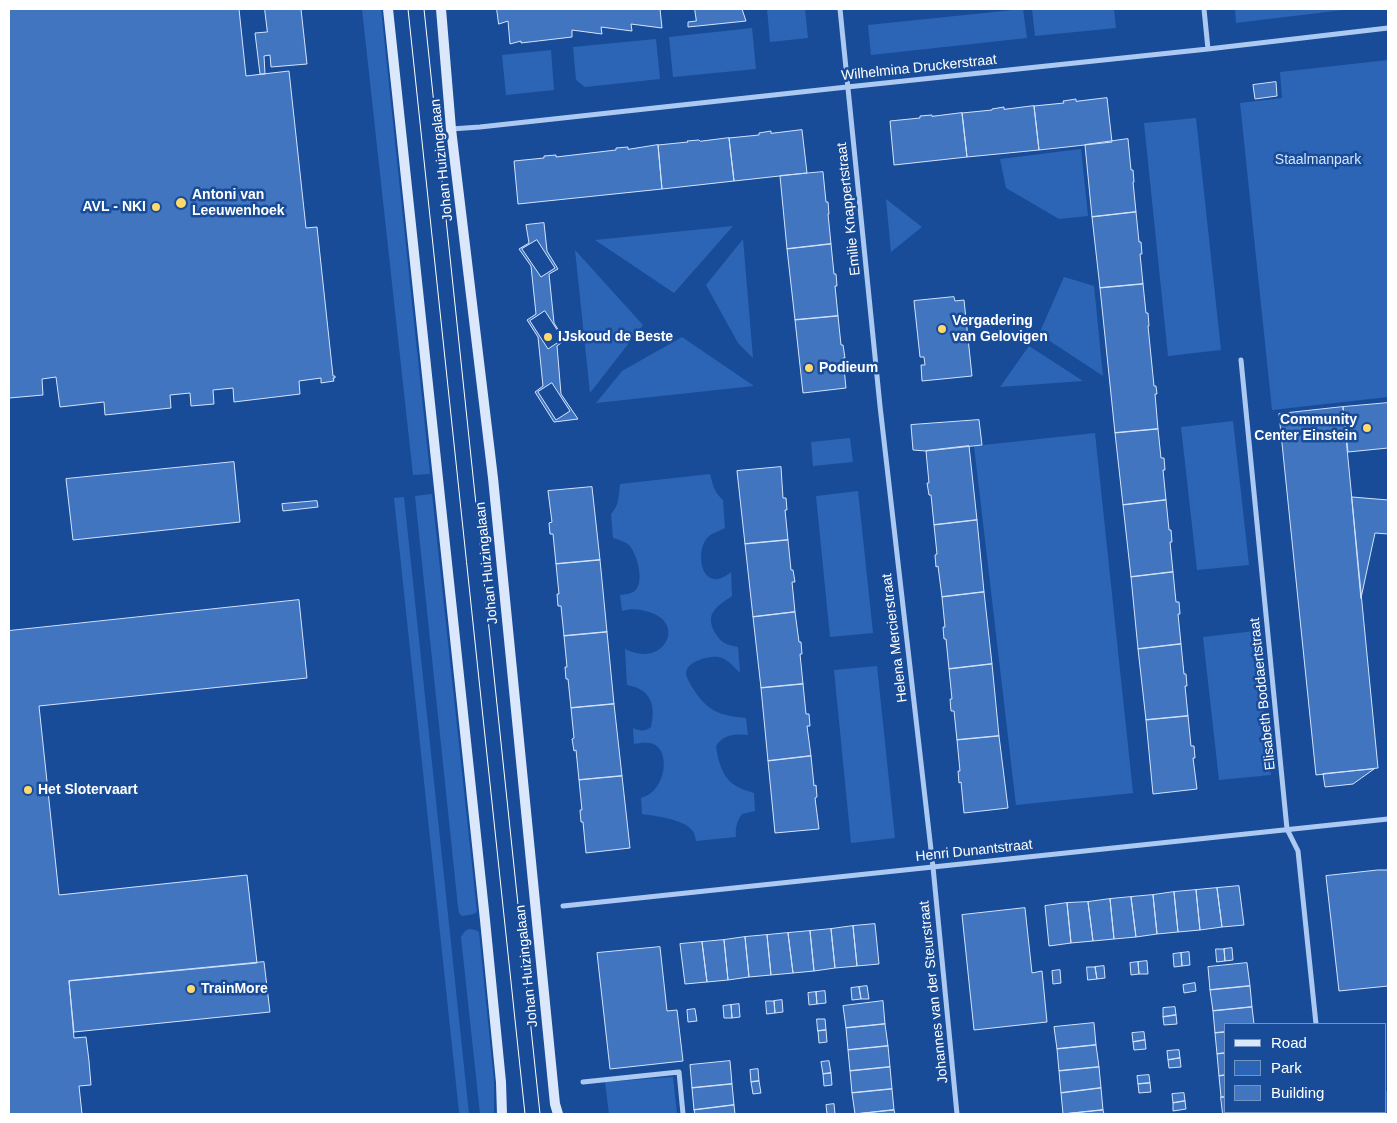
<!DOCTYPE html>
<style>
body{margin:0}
#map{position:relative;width:1397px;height:1123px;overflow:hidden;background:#184c98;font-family:Arial,sans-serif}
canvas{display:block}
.frame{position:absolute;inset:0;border:10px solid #fff;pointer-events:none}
.legend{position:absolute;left:1224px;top:1023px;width:162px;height:90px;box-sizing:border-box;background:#184c98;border:1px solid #7494c1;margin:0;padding:6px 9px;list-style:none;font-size:15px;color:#fff}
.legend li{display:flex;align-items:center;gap:10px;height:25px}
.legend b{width:25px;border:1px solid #7494c1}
</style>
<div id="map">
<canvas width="1397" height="1123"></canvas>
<div class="frame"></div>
<ul class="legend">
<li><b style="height:6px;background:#dbe8fc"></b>Road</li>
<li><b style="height:14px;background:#2c65b6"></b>Park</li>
<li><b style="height:14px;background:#4175bf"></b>Building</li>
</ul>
</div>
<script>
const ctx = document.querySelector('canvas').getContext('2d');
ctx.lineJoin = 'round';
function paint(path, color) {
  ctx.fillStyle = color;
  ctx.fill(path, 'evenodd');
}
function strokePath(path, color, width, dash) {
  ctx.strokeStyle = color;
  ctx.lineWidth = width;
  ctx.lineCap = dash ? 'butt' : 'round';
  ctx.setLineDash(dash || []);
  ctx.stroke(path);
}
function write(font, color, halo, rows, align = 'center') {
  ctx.font = font + ' Arial,sans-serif';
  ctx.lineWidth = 5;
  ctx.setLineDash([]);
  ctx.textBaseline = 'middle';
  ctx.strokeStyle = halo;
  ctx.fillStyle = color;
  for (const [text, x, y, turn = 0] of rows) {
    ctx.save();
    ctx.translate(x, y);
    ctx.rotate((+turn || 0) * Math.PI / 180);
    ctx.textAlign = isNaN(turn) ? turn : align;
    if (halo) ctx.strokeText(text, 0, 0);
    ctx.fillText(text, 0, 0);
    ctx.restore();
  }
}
paint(new Path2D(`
 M362,9H381L430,474L413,475Z
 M767,9H805L808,38L770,42Z
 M1023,9L1027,38L871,55L868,25Z
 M1032,9H1114L1116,28L1035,36Z
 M1235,9H1351L1236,23Z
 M752,28L756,69L673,77L669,37Z
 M656,39L660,79L585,87L576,80L573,47Z
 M551,50L554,90L506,95L502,55Z
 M1388,60V397L1272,410L1240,103L1282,98L1280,72Z
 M1196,118L1221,350L1168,356L1144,123Z
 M1081,149L1088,216L1059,219L1006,188L1000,159Z
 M886,199L922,227L891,252Z
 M733,226L674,293L595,240Z
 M743,239L753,358L738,343L706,285Z
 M575,250L643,325L590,393Z
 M1064,277L1094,286L1103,376L1039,334Z
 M682,337L754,386L596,403L622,371Z
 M1029,346L1083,381L1000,387Z
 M1233,421L1249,565L1197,570L1181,427Z
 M1095,433L1133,793L1016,805L974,446Z
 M850,438L853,462L813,466L811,442Z
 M710,474C713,485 714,492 723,500L725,528C720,531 712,533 708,537C694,550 701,597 731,572L732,596C725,601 716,606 712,614C708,623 716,637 723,642C727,645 733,646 738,647L740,673C735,668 729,661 722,658C713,654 692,660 687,669C684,675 689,681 692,687C706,710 719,716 746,718L748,735C735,734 724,734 716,746C718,761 723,780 738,787C743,790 749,791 754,793L755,811L742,814C737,821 735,828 736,837L696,841C695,837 695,833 692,830C683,819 655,816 642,814L641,798C645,796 649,795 652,792C663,783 669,759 658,747C652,741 642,743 634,744L633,728C639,731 645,732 651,727C656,705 651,689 627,685L625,649C664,669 687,623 649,612C640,609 631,608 622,611L620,595C627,594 634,594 637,588C644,578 636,551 628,544C623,541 618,539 613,538L611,514C619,506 619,495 620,484Z
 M858,491L873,633L830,637L816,496Z
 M432,494L477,912L474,914L462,916L459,913L458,907L415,496Z
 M404,497L469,1114H460L459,1112L394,498Z
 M1255,631L1271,775L1219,780L1203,637Z
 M877,666L895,838L851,843L834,670Z
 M469,929L475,930L479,932L494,1082V1114H480L461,937L465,931Z
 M673,1077L677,1114H609L605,1082Z
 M1386,1091H1388V1114H1347L1346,1112H1386Z`), '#2c65b6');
const building = new Path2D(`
 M9,9H239L246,76L289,71L306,228L317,227L333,376H335V378H333L334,381L321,383V378L299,381L300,394L234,402L233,388L213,390L214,404L191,406L190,393L170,395L171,408L105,415L104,402L60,407L56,377L42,379L43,395L9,398Z
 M265,9H301L307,64L271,67L270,55L264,56L265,74H260L255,33L267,32Z
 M497,9H660L662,28L631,24L632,31L601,27L602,34L572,30V37L521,43V41L510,44L508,21L499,24Z
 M695,9H742L746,21L688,27V22L696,21Z
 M1276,82L1277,96L1255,99L1253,85Z
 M1107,98L1112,142L1039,150L1034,106L1064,103L1063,101L1076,99V101Z
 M1034,106L1039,150L967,157L962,113L992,110V109L1004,107V109Z
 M962,113L967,157L894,165L890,121L920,118V116L932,115V116Z
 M802,130L807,173L734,181L729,138L759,135V133L771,131V133Z
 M729,138L734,181L662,189L658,145L688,142L687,141L699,140L700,141Z
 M1128,139L1131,170H1133L1134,182H1133L1136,212L1092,217L1085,145Z
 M658,145L662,189L518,204L514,161L544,158V156L556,155V157L616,150V148L628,147V149Z
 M823,172L826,202H828L829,214H828L831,244L787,249L780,176Z
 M1136,212L1139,242H1141L1142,254H1140L1143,284L1100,288L1092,217Z
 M544,223L547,251L558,269L549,274L554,323L565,340L557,346L561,394L578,419L554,422L535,392L543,386L538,337L527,320L536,314L531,266L519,249L529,243L526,225Z
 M537,240L555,268L541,277L522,249Z
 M831,244L834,274H836L837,286H835L838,316L795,320L787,249Z
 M1143,284L1146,313H1148L1149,326H1148L1154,386H1156L1157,394H1155L1158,429L1115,433L1100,288Z
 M954,297L955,301L964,300L972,376L922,381L921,365H925L924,357H920L914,301Z
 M545,311L563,339L548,349L530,321Z
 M838,316L841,345H843L845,358H843L846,388L803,393L795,320Z
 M552,383L570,411L556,420L538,392Z
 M1388,403V448L1348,452L1343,407Z
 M1343,407L1378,768L1316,775L1279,414Z
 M979,420L982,445L926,451L913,450L911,425Z
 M1158,429L1161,458H1164L1165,470H1163L1166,500L1123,505L1115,433Z
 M969,446L977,520L934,525L931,495H929L927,483H929L926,451Z
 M234,462L240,522L73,540L66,479Z
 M781,467L783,498H786L787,510H785L788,540L745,544L737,471Z
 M592,487L600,560L556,564L553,534H550L549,523L552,522L548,491Z
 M1352,497L1388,500V534L1375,533L1361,598Z
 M1166,500L1169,530H1171L1172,542H1170L1173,572L1131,577L1123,505Z
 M317,501L318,507L283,511L282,504Z
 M977,520L984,592L942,597L938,566L936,567L935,555L937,554L934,525Z
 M788,540L791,570H793L795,582H792L795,612L753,617L745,544Z
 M600,560L607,632L564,636L561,606H558L557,594H559L556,564Z
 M1173,572L1176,602H1179L1180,614H1178L1181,644L1138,649L1131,577Z
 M984,592L992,664L949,669L946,639H944L943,627H945L942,597Z
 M299,600L307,678L39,706L59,895L247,875L257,963L69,981L74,1038L86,1037L89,1061L91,1085L79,1086L82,1114H9V631Z
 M795,612L799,642H801L802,654H800L803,684L761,688L753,617Z
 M607,632L614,704L571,708L568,679H566L565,667H567L564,636Z
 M1181,644L1184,674H1186L1187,686H1185L1188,716L1146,720L1138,649Z
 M992,664L999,736L957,740L954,711H951L950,699H952L949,669Z
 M803,684L806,714H809L810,726H807L811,756L768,761L761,688Z
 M614,704L622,776L579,780L576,750L574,751L572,739L574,738L571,708Z
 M1188,716L1191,746H1194L1195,758H1193L1197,789L1153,794L1146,720Z
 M999,736L1008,808L964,813L961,782L959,783L958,771H960L957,740Z
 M811,756L814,786L816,785L817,797L815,798L819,829L775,833L768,761Z
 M1374,769L1353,784L1325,787L1323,774Z
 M622,776L630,848L586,853L583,822H581L580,810H582L579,780Z
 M1378,870H1388V986L1339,991L1326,876Z
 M1239,886L1244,925L1222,927L1217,888Z
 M1217,888L1222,927L1200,930L1196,890Z
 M1196,890L1200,930L1178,932L1174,892Z
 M1174,892L1178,932L1157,934L1153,895Z
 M1153,895L1157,934L1136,937L1131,897Z
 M1131,897L1136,937L1114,939L1110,899Z
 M1110,899L1114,939L1093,941L1088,902Z
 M1088,902L1093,941L1071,943L1067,903Z
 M1067,903L1071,943L1049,946L1045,906Z
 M1025,908L1032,973L1042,971L1047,1022L974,1030L962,915Z
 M875,924L879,964L857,966L853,926Z
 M853,926L857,966L835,968L831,929Z
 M831,929L835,968L814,971L810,931Z
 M810,931L814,971L793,973L788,933Z
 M788,933L793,973L771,975L767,935Z
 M767,935L771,975L749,977L745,937Z
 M745,937L749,977L728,980L724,940Z
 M724,940L728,980L707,982L702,942Z
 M702,942L707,982L685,984L680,944Z
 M660,947L667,1011L677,1010L683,1061L610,1069L597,953Z
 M1232,948L1233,960L1225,961L1224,949Z
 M1216,949H1224L1225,961L1217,962Z
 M1189,952L1190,965L1182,966L1181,953Z
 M1181,953L1182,966L1174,967L1173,954Z
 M1147,961L1148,974H1139L1138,962Z
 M264,962L270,1012L74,1032L69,981Z
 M1138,962L1139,974L1131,975L1130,963Z
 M1247,963L1250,986L1210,990L1208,967Z
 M1104,966L1105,978L1097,979L1095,967Z
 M1087,967H1095L1097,979L1088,980Z
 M1060,970L1061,983L1053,984L1052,971Z
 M1195,983L1196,991L1184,993L1183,985Z
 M867,986L869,999H861L859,987Z
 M1250,986L1252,1007L1213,1011L1210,990Z
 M859,987L861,999L852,1000L851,988Z
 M825,991L826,1003L817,1004L816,992Z
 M816,992L817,1004L809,1005L808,993Z
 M782,1000L783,1012L775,1013L774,1001Z
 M766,1001H774L775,1013L767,1014Z
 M883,1001L885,1024L846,1028L843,1006Z
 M739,1004L740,1017L732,1018L731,1005Z
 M731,1005L732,1018H724L723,1006Z
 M1175,1007L1176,1015L1163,1017V1008Z
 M1252,1007L1254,1024H1226V1032L1215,1033L1213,1011Z
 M695,1009L697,1021L688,1022L687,1010Z
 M1176,1015L1177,1024L1164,1025L1163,1017Z
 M817,1019H825L826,1030L818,1031Z
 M1094,1023L1096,1045L1057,1049L1054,1027Z
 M885,1024L888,1046L848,1050L846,1028Z
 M826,1030L827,1042L819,1043L818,1031Z
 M1144,1032L1145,1040L1133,1042L1132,1033Z
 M1226,1032V1053L1217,1054L1215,1033Z
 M1145,1040L1146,1049L1134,1050L1133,1042Z
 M1096,1045L1099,1067L1059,1071L1057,1049Z
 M888,1046L890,1067L850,1071L848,1050Z
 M1179,1050L1180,1058L1168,1060L1167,1051Z
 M1226,1053V1075L1219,1076L1217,1054Z
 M1180,1058L1181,1067L1169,1068L1168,1060Z
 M730,1061L732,1084L692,1088L690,1065Z
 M829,1061L831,1073L823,1074L821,1062Z
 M890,1067L892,1089L852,1093L850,1071Z
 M1099,1067L1101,1088L1061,1093L1059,1071Z
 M758,1069L759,1081L751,1082L750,1070Z
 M831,1073L832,1085L824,1086L823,1074Z
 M1149,1075L1150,1083L1138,1084L1137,1076Z
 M1226,1075V1097H1221L1219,1076Z
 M759,1081L761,1093L753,1094L751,1082Z
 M1150,1083L1151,1092L1139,1093L1138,1084Z
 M732,1084L734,1105L694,1110L692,1088Z
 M1101,1088L1103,1110L1063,1114L1061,1093Z
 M892,1089L894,1110L855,1114L852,1093Z
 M1184,1093L1185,1101L1173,1103L1172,1094Z
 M1221,1097H1226V1112H1263V1114H1223Z
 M1185,1101L1186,1109L1173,1111V1103Z
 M834,1104L835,1114H827L826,1105Z
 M734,1105L735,1114H695L694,1110Z
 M894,1110L895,1114H855Z
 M1103,1110L1104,1114H1063Z`);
paint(building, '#4175bf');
strokePath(building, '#d3e4fc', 1);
strokePath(new Path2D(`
 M840,9L880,406L933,867L957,1114
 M1204,9L1208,49
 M451,129L480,127L847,87L1208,49L1388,28
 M1241,360L1287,829L1298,851L1316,1024
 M563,906L1388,819
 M583,1082L679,1072L683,1114
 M1325,1112V1114`), '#acc9f1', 5);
strokePath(new Path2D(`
 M388,9L485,920L501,1082L502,1114
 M441,9L451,129L493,478L555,1104L558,1114`), '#dbe8fc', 10);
strokePath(new Path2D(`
 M408,9L525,1114
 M424,9L540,1114`), '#fff', 1);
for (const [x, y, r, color] of [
 [181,203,6,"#ffd96c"],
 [156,207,5,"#ffd96c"],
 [942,329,5,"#ffd96c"],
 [548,337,5,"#ffd96c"],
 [809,368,5,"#ffd96c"],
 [1367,428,5,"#ffd96c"],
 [28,790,5,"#ffd96c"],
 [191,989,5,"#ffd96c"]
]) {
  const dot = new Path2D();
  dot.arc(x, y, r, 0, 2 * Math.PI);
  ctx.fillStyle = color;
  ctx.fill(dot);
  strokePath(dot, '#184c98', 2);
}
write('14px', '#fff', '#184c98', [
 ["Wilhelmina Druckerstraat",919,68,-6],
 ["Johan Huizingalaan",442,160,-96],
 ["Emilie Knappertstraat",849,209,-96],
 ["Johan Huizingalaan",487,563,-96],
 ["Helena Mercierstraat",895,638,-97],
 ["Elisabeth Boddaertstraat",1263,694,-96],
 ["Henri Dunantstraat",974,851,-6],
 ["Johan Huizingalaan",527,966,-96],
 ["Johannes van der Steurstraat",934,992,-96]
]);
write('14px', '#d3e4fc', '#184c98', [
 ["Staalmanpark",1318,160]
]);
write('bold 14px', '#fff', '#184c98', [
 ["Antoni van",192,195],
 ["Leeuwenhoek",192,211],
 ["AVL - NKI",146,207,"right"],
 ["Vergadering",952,321],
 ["van Gelovigen",952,337],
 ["IJskoud de Beste",558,337],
 ["Podieum",819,368],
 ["Community",1357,420,"right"],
 ["Center Einstein",1357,436,"right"],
 ["Het Slotervaart",38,790],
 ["TrainMore",201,989]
], 'left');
</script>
